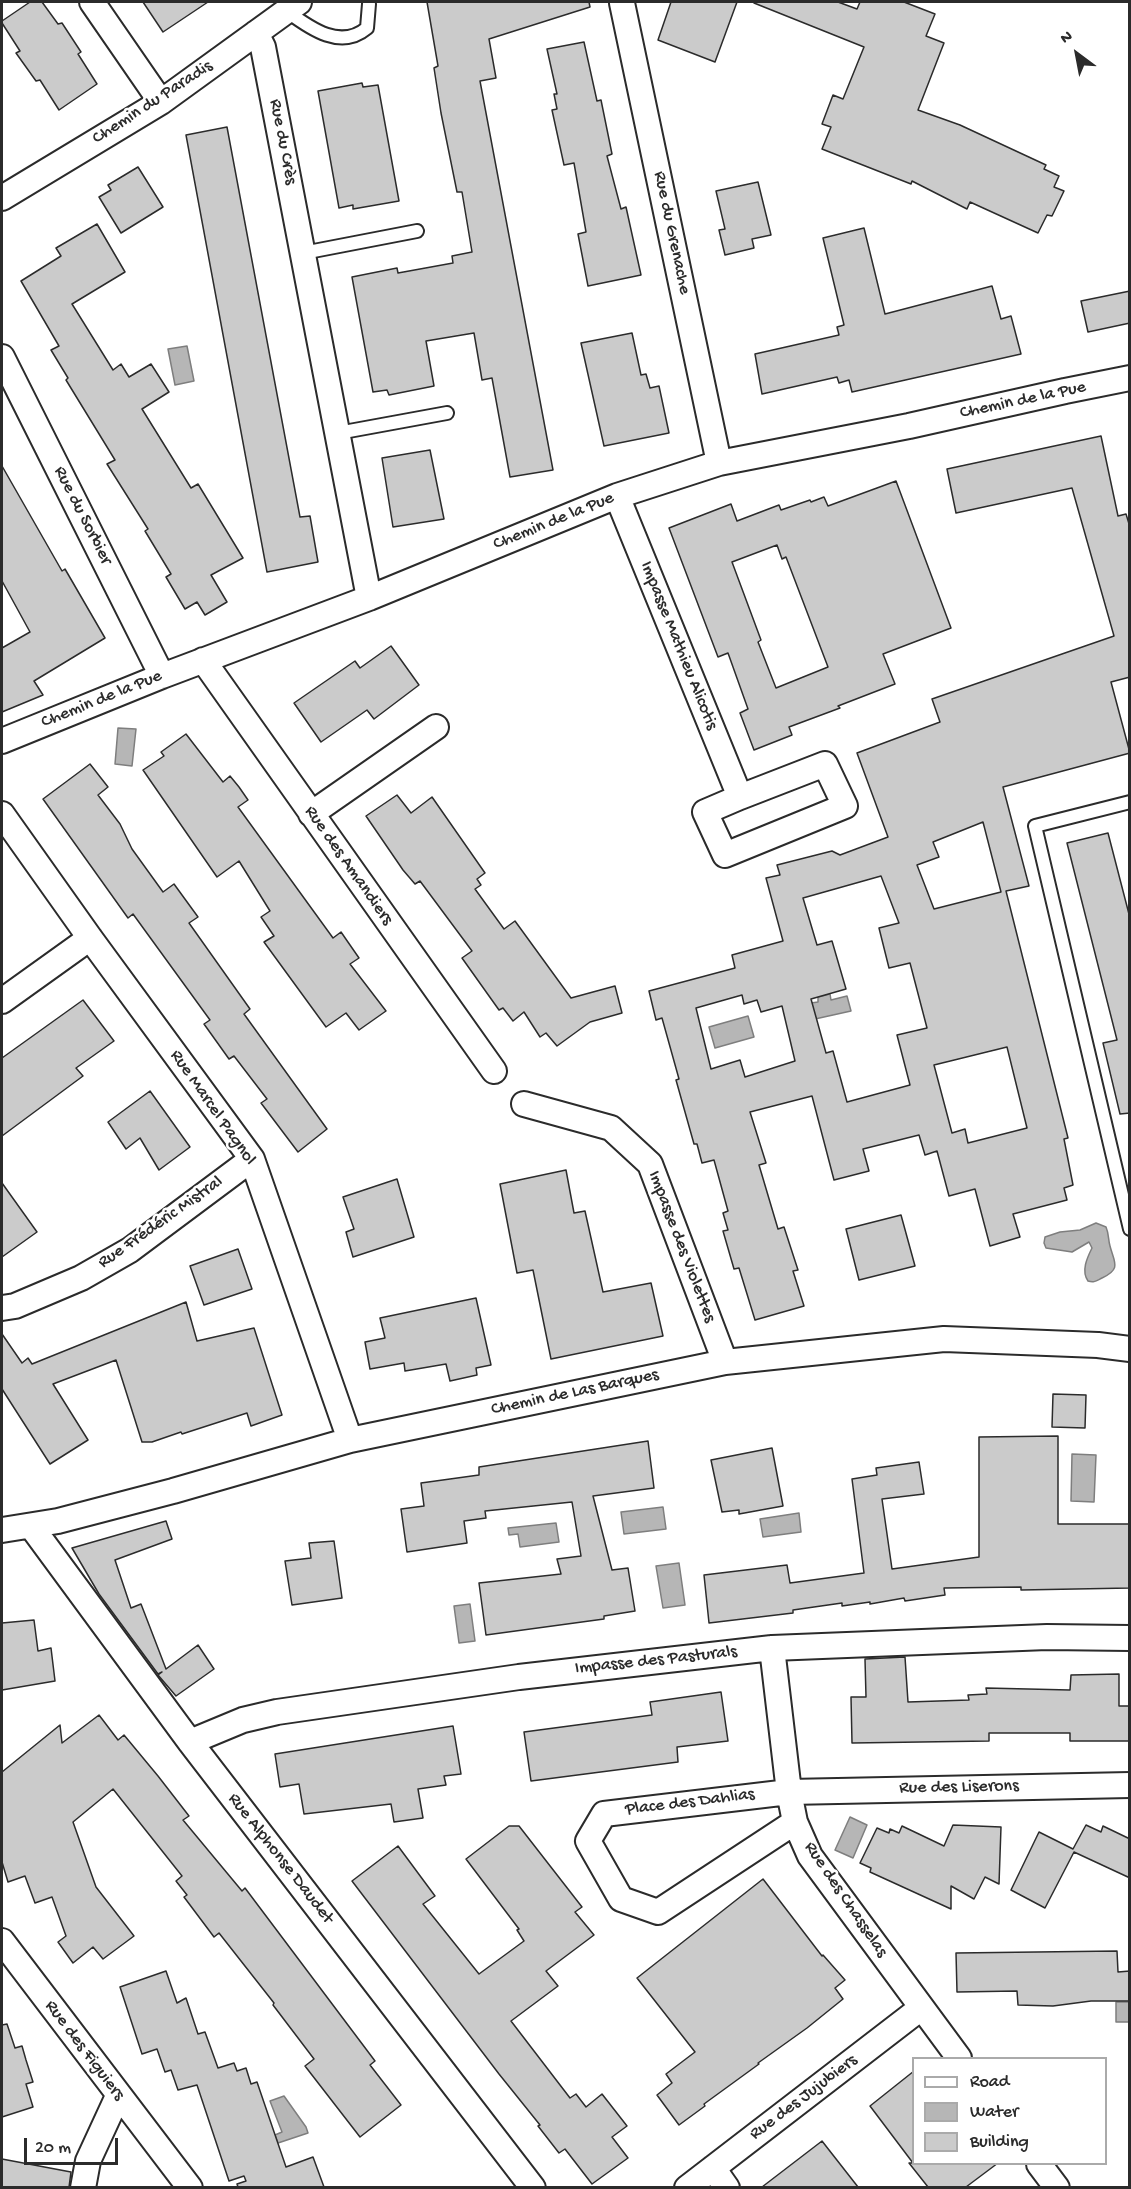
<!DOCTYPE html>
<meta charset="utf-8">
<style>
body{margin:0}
#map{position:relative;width:1131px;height:2189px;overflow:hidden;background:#fff;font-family:"Gochi Hand",sans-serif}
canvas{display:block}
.frame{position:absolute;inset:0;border:3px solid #2b2b2b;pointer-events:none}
.legend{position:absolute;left:912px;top:2057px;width:195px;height:108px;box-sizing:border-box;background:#fff;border:2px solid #aaa;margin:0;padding:8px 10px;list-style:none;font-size:18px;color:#2b2b2b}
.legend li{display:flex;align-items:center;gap:12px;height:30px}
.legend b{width:30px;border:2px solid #aaa}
.north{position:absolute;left:1047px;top:24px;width:60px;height:60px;-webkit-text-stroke:4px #fff;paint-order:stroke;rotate:328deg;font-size:16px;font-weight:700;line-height:24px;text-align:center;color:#2b2b2b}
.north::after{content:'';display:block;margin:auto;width:21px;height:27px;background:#2b2b2b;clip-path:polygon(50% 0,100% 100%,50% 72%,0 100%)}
.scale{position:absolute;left:24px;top:2138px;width:94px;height:27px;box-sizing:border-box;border:3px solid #2b2b2b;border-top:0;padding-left:8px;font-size:18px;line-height:21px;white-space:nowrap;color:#2b2b2b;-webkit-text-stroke:4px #fff;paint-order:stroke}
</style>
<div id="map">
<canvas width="1131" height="2189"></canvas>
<div class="frame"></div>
<ul class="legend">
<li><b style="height:8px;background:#fff"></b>Road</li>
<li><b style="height:16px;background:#b6b6b6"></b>Water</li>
<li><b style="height:16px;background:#cbcbcb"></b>Building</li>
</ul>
<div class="north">N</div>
<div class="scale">20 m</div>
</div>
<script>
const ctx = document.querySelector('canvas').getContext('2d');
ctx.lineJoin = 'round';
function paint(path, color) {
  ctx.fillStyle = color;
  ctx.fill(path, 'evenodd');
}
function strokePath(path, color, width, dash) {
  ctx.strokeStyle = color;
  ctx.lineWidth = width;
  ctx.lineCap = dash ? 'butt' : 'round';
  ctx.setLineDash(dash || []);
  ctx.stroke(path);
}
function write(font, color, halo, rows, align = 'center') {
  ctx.font = font + ' "Gochi Hand",sans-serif';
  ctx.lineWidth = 5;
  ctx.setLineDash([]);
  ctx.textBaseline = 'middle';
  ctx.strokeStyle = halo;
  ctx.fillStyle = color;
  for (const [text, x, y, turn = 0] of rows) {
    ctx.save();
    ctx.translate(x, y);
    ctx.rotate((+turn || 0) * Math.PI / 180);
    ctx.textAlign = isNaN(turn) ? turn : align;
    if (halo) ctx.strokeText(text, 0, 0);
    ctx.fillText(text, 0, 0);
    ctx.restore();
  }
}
const water = new Path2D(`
 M187,346L194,381L175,385L168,349Z
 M118,728L136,729L132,766L115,764Z
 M830,994L831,1000L847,996L851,1011L815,1019L811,1003L818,1002V997Z
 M748,1016L754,1037L715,1048L709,1027Z
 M1096,1223L1106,1227C1109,1234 1108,1239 1110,1246C1114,1262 1122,1269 1102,1278C1096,1281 1094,1283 1088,1281C1081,1271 1087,1258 1092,1248L1089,1242L1072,1252L1046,1248L1044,1243L1045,1237L1060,1232L1080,1230Z
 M1072,1454L1096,1455L1094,1502L1071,1501Z
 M663,1507L666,1529L624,1534L621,1512Z
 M799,1513L801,1532L763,1537L760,1519Z
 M556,1523L559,1542L520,1547L518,1534L509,1535L508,1528Z
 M679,1563L685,1605L663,1608L656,1566Z
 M470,1604L475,1641L459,1643L454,1606Z
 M850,1817L867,1825L853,1858L835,1850Z
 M1116,2002H1129V2022H1116Z
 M284,2096L306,2127L308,2133L278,2143L275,2135L282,2132L270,2101Z`);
paint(water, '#b6b6b6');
strokePath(water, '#7e7e7e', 1.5);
const building = new Path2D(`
 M30,2H42L58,24L62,23L81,52L78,54L97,84L59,110L40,80L36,81L16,53L20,51L2,23V21Z
 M143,2H208L163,32Z
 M427,2H589L590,7L489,39L496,78L480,81L553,470L510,477L492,378L482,380L474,333L426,341L434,386L389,395L387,390L373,392L352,277L397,268L398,273L453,263L452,256L472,252L462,192H457L441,113L434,68L438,66Z
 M671,2H737L715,62L658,40Z
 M754,2H838L857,9L860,2H904L935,14L926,36L944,43L918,110L960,125L1046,165L1044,169L1059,176L1054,187L1064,191L1052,216L1047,215L1038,233L970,202L967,209L912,181L911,184L822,149L831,127L822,124L833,95L843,99L864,47L754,3Z
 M584,42L597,101L601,100L612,154L607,156L621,209L626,207L641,275L588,286L578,234L586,232L574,163L564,165L552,110L557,109L554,94H557L547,49Z
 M362,83L363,87L378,85L399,201L353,209V205L339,208L318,91Z
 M227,127L300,517L310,516L318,562L267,572L186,135Z
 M138,167L163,207L121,233L99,197L111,190L108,185Z
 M758,182L771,235L752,239L754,248L725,255L719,230L725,229L716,191Z
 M97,224L125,272L72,304L113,370L121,364L129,377L151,364L169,392L142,409L191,488L198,484L243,558L211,575L227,602L205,615L197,602L185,609L166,577L171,574L145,531L148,529L107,464L115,460L66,380L68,378L51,350L59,346L21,281L61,256L56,248Z
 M864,228L885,314L992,286L1001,319L1011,316L1021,354L852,392L849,380L839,383L837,377L762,394L755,354L839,335L837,327L844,325L823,238Z
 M1130,291V323L1088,332L1081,301Z
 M632,333L641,375L646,374L650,388L659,386L669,433L604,446L581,343Z
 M1101,436L1118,516L1126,514L1130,527V677L1111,682L1130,753L1003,787L1029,886L1006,891L1068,1138L1064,1139L1073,1185L1064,1188L1067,1200L1013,1214L1020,1237L990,1246L975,1189L949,1196L937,1151L925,1155L919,1135L863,1149L869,1171L834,1180L812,1096L750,1112L766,1163L759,1165L778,1229L784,1227L798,1270L793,1271L804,1306L755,1320L739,1268L734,1269L723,1231L728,1230L723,1213L728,1211L714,1160L702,1163L697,1144H694L676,1080L679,1079L662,1018L656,1020L649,991L735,968L732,955L783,941L766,878L780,875L777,865L832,851L840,855L888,837L857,753L940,722L932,699L1114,636L1072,488L956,513L947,469ZM983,822L1001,892L934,909L917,865L939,857L933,842ZM881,876L899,923L879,928L889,968L910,963L927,1028L897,1035L910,1085L847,1102L833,1051L826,1053L811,999L846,989L832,941L817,945L803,898ZM742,995L744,1004L757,1000L761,1012L782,1006L795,1061L745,1077L740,1060L711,1069L696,1008ZM1007,1047L1027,1128L968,1143L965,1129L952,1133L934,1065Z
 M430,450L444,519L393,527L382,458Z
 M2,466L62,571L65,569L105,638L34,681L43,695L2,712V648L30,632L2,581Z
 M896,481L951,628L883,654L895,684L838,706L840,708L789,727L792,735L754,750L740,713L748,709L728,653L718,657L669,528L731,504L737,521L779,505L781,510L810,500L811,502L824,497L828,506ZM777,545L782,559L786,557L828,667L776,688L758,642L761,640L732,562Z
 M391,646L419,685L374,719L367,710L321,742L294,703L355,661L360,668Z
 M186,734L223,782L230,776L239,787L248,800L238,807L333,938L341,932L359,958L350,964L386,1011L359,1030L346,1013L326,1027L264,942L274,936L261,917L270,911L239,861L217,877L143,770L164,756L161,752Z
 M90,764L108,787L98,795L120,824L132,849L163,892L174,884L198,917L189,923L250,1009L244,1014L327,1129L298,1152L261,1103L267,1099L234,1056L229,1059L204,1024L210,1020L133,914L128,918L43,799Z
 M397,795L411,813L432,797L485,873L477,879L481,885L475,889L504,929L515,921L571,998L615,986L622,1013L590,1022L557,1046L546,1033L540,1037L524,1012L513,1021L503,1008L499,1010L462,958L472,951L420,881L415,884L403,870L366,816Z
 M1108,833L1130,918V1113L1120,1114L1103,1043L1117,1040L1067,843Z
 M83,1000L114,1041L76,1068L83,1076L2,1136V1058Z
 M150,1091L190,1147L159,1170L140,1138L126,1149L108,1122Z
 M566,1170L574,1213L585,1211L603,1292L651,1283L663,1336L551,1359L533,1270L517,1273L500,1184Z
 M397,1179L414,1237L353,1257L346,1232L354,1229L343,1197Z
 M2,1183L37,1232L2,1257Z
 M901,1215L915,1266L859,1280L846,1229Z
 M238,1249L252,1289L204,1305L190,1266Z
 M476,1298L491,1365L476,1368L477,1375L450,1381L446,1364L405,1371L404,1363L370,1369L365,1342L385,1338L380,1318Z
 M186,1302L197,1341L254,1328L282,1415L251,1426L247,1413L182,1434L181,1432L152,1442H142L116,1360L53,1384L88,1440L50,1464L2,1389V1334L22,1363L28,1358L32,1364Z
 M1053,1394L1086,1395L1085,1428L1052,1427Z
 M1058,1436V1524H1130V1588L1021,1590V1587L944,1588L945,1595L905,1601L904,1598L870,1604V1602L842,1606V1603L793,1610V1613L709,1623L704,1575L787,1565L790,1583L864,1573L852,1479L877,1475L876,1468L919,1462L924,1494L882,1499L892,1569L979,1557V1437Z
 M648,1441L654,1488L593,1496L612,1570L628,1568L635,1611L604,1616V1619L486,1635L479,1583L561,1574L557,1559L581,1556L572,1502L485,1511L486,1518L464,1521L467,1543L407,1552L401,1509L424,1506L421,1483L479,1475V1467Z
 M772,1448L783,1506L739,1514V1510L722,1512L711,1460Z
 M166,1521L172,1539L115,1560L131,1608L141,1604L166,1669L198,1645L214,1669L176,1696L158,1675L162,1672L158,1674L99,1594L72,1548Z
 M334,1541L342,1598L292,1605L285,1561L311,1558L309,1543Z
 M34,1620L38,1651L51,1648L55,1681L2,1690V1623Z
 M905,1657L908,1702L969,1700L968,1695L987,1694L986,1688L1070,1690L1071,1675L1119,1674V1706H1130V1741H1070V1733H989V1741L852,1743L851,1697H866L865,1659Z
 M721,1692L728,1741L677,1747L678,1762L531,1781L524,1732L652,1715L650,1702Z
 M99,1715L118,1740L124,1735L158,1776L189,1816L183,1820L242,1891L245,1888L375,2061L370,2065L401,2105L360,2137L305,2066L314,2059L273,2005L274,2003L219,1933L214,1937L184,1897L187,1895L176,1881L182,1876L113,1789L73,1822L96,1887L134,1936L103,1959L93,1947L73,1963L58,1942L66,1936L52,1897L35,1903L25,1876L8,1882L2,1862V1772L60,1725L62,1743Z
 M453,1726L461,1774L444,1776L446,1785L418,1789L423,1818L394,1822L391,1804L304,1814L299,1784L280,1787L275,1754Z
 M953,1825L1001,1827L999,1884L985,1877L974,1899L951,1886V1909L870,1872L871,1868L860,1863L877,1828L889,1833L890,1829L899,1833L902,1826L944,1846Z
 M1086,1825L1101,1832L1103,1826L1130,1839V1878L1074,1852L1045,1908L1011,1890L1039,1832L1073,1849Z
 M509,1826H519L582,1907L575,1912L594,1935L546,1971L558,1986L511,2021L570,2098L576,2094L586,2107L602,2094L627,2126L612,2137L628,2158L592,2184L565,2149L559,2153L538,2126L540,2125L499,2074L352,1881L398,1846L435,1896L423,1904L479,1974L524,1941L517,1930L519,1929L466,1859Z
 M763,1879L822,1956L823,1955L845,1980L835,1988L843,1999L807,2028L758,2063L759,2064L704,2104L705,2106L679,2125L657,2095L672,2083L666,2074L695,2052L637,1978Z
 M1117,1951L1118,1972L1130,1971V2001H1091L1053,2006L1018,2005L1017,1991L957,1992L956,1953Z
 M166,1971L177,2003L186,1998L198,2034L205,2032L218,2068L234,2063L237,2071L246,2068L251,2084L257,2082L286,2167L313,2157L324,2187H238L237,2184L246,2181L244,2176L229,2181L197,2085L178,2090L171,2070L165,2072L157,2049L142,2054L120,1987Z
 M7,2024L15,2048L22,2046L26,2060L33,2082L26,2084L33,2107L2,2117V2025Z
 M914,2071V2163H998L966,2187H928L909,2163H913L870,2106Z
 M822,2141L858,2187H762Z
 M2,2159L71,2172L69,2187H2Z`);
paint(building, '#cbcbcb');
strokePath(building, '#2b2b2b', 1.5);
const lane = new Path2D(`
 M288,12C311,29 341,50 367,28L369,4
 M303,253L417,231
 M338,433L447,413
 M1130,802L1035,826L1130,1229`);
const street = new Path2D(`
 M92,2L161,102
 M622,3L719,463
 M256,33L263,47L369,598
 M2,198L161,102L299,2
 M2,357L162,676
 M617,496L740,797L705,812L725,855L845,806L825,764L740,797
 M203,660L494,1071
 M2,741L162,676L369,598L617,496L719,463L909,426L1065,391L1130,378
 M2,814L90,938L252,1159L350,1440
 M311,814L436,727
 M2,1001L90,938
 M524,1104L611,1128L650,1164L725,1362
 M2,1308L15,1306L81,1278L130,1250L252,1159
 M31,1526L190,1742L533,2188
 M2,1530L58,1521L173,1491L350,1440L725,1362L944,1339L1098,1345L1130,1349
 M772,1648L789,1792L795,1822L810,1856L959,2058
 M190,1742L243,1720L277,1712L519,1677L772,1648L1047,1637L1130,1638
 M795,1822L658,1912L621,1899L588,1841L604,1814L789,1792L1130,1785
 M2,1941L190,2188
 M1039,2164L1057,2188
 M713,2168L727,2188
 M83,2188L88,2161L118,2096
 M687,2188L921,2008`);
strokePath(lane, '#2b2b2b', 16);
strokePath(street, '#2b2b2b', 28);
strokePath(lane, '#fff', 12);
strokePath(street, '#fff', 24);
write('18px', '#2b2b2b', '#fff', [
 ["Chemin du Paradis",153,103,-33],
 ["Rue du Crès",282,142,79],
 ["Rue du Grenache",671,233,78],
 ["Chemin de la Pue",1023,401,-12],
 ["Rue du Sorbier",82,516,63],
 ["Chemin de la Pue",554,522,-22],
 ["Impasse Mathieu Alicotis",678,646,68],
 ["Chemin de la Pue",102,700,-22],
 ["Rue des Amandiers",348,866,55],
 ["Rue Marcel Pagnol",212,1108,55],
 ["Rue Frédéric Mistral",161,1223,-35],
 ["Impasse des Violettes",681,1247,69],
 ["Chemin de Las Barques",575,1393,-12],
 ["Impasse des Pasturals",656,1661,-6],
 ["Rue des Liserons",959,1788,-1],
 ["Place des Dahlias",690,1803,-7],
 ["Rue Alphonse Daudet",280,1859,52],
 ["Rue des Chasselas",845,1900,56],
 ["Rue des Figuiers",84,2051,53],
 ["Rue des Jujubiers",804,2098,-37]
]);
</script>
